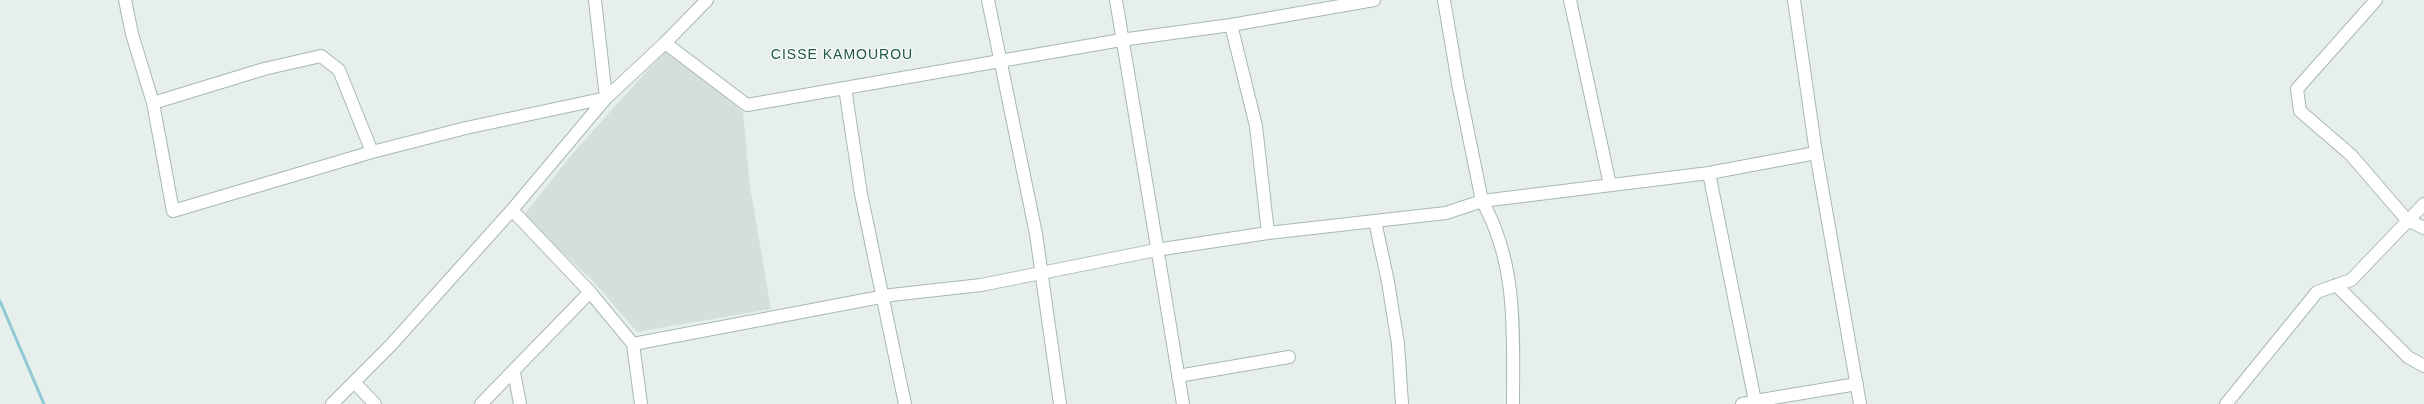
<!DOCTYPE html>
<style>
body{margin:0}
canvas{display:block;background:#e6efeb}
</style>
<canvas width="2424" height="404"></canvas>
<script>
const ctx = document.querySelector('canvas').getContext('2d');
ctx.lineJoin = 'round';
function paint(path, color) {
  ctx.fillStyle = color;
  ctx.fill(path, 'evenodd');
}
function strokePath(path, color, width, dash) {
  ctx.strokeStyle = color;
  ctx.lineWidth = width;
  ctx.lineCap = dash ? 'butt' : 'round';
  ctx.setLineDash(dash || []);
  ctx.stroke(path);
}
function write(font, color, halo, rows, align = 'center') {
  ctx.font = font + ' Arial,sans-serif';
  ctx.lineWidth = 3;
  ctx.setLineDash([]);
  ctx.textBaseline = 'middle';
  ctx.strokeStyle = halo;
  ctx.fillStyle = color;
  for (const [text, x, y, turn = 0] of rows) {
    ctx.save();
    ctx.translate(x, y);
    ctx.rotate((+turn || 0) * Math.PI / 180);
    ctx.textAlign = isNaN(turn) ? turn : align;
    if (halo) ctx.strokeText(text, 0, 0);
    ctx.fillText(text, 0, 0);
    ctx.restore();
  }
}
paint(new Path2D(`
 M665,51L695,69L743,112L750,187L771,309L637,332L592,280L523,216L574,152Z`), '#d4dfda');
strokePath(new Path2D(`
 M0,301L44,404`), '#8ec9d4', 3);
const minor = new Path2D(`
 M125,0L132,34L153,103L173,211L372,152L466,128L606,98
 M595,0L606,98
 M988,0L1036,234L1060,404
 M1116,0L1183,404
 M1444,0L1458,83L1482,201C1518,264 1513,334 1513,404
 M1570,0L1610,185
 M1794,0L1816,153L1860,404
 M2376,0L2297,89L2300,111L2351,155L2407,220L2424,228
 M665,43L747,105L1121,40L1231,25L1374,0
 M845,88L861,194L905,404
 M153,103L264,69L321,56L339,70L372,152
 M512,210L590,292L633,344L641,404
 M1375,221L1388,282L1398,344L1402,404
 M1268,233L1446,213L1482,201L1709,173
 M2336,285L2408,357L2424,366
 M633,344L891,295L981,285L1156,250L1268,233L1256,126L1231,25
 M514,372L520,404
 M1178,376L1289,357
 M354,382L375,404
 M1755,401L1857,384
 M332,404L391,345L512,210L606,98L665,43L707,0
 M481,404L590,292
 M1742,404L1755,401L1709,173L1816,153
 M2226,404L2317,292L2351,280L2424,204`);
strokePath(minor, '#a8b8b2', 14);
strokePath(minor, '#fff', 12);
ctx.letterSpacing = '1px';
write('14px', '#1f5548', '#f7fbf9', [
 ["CISSE KAMOUROU",842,55]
]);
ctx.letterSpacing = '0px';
</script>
